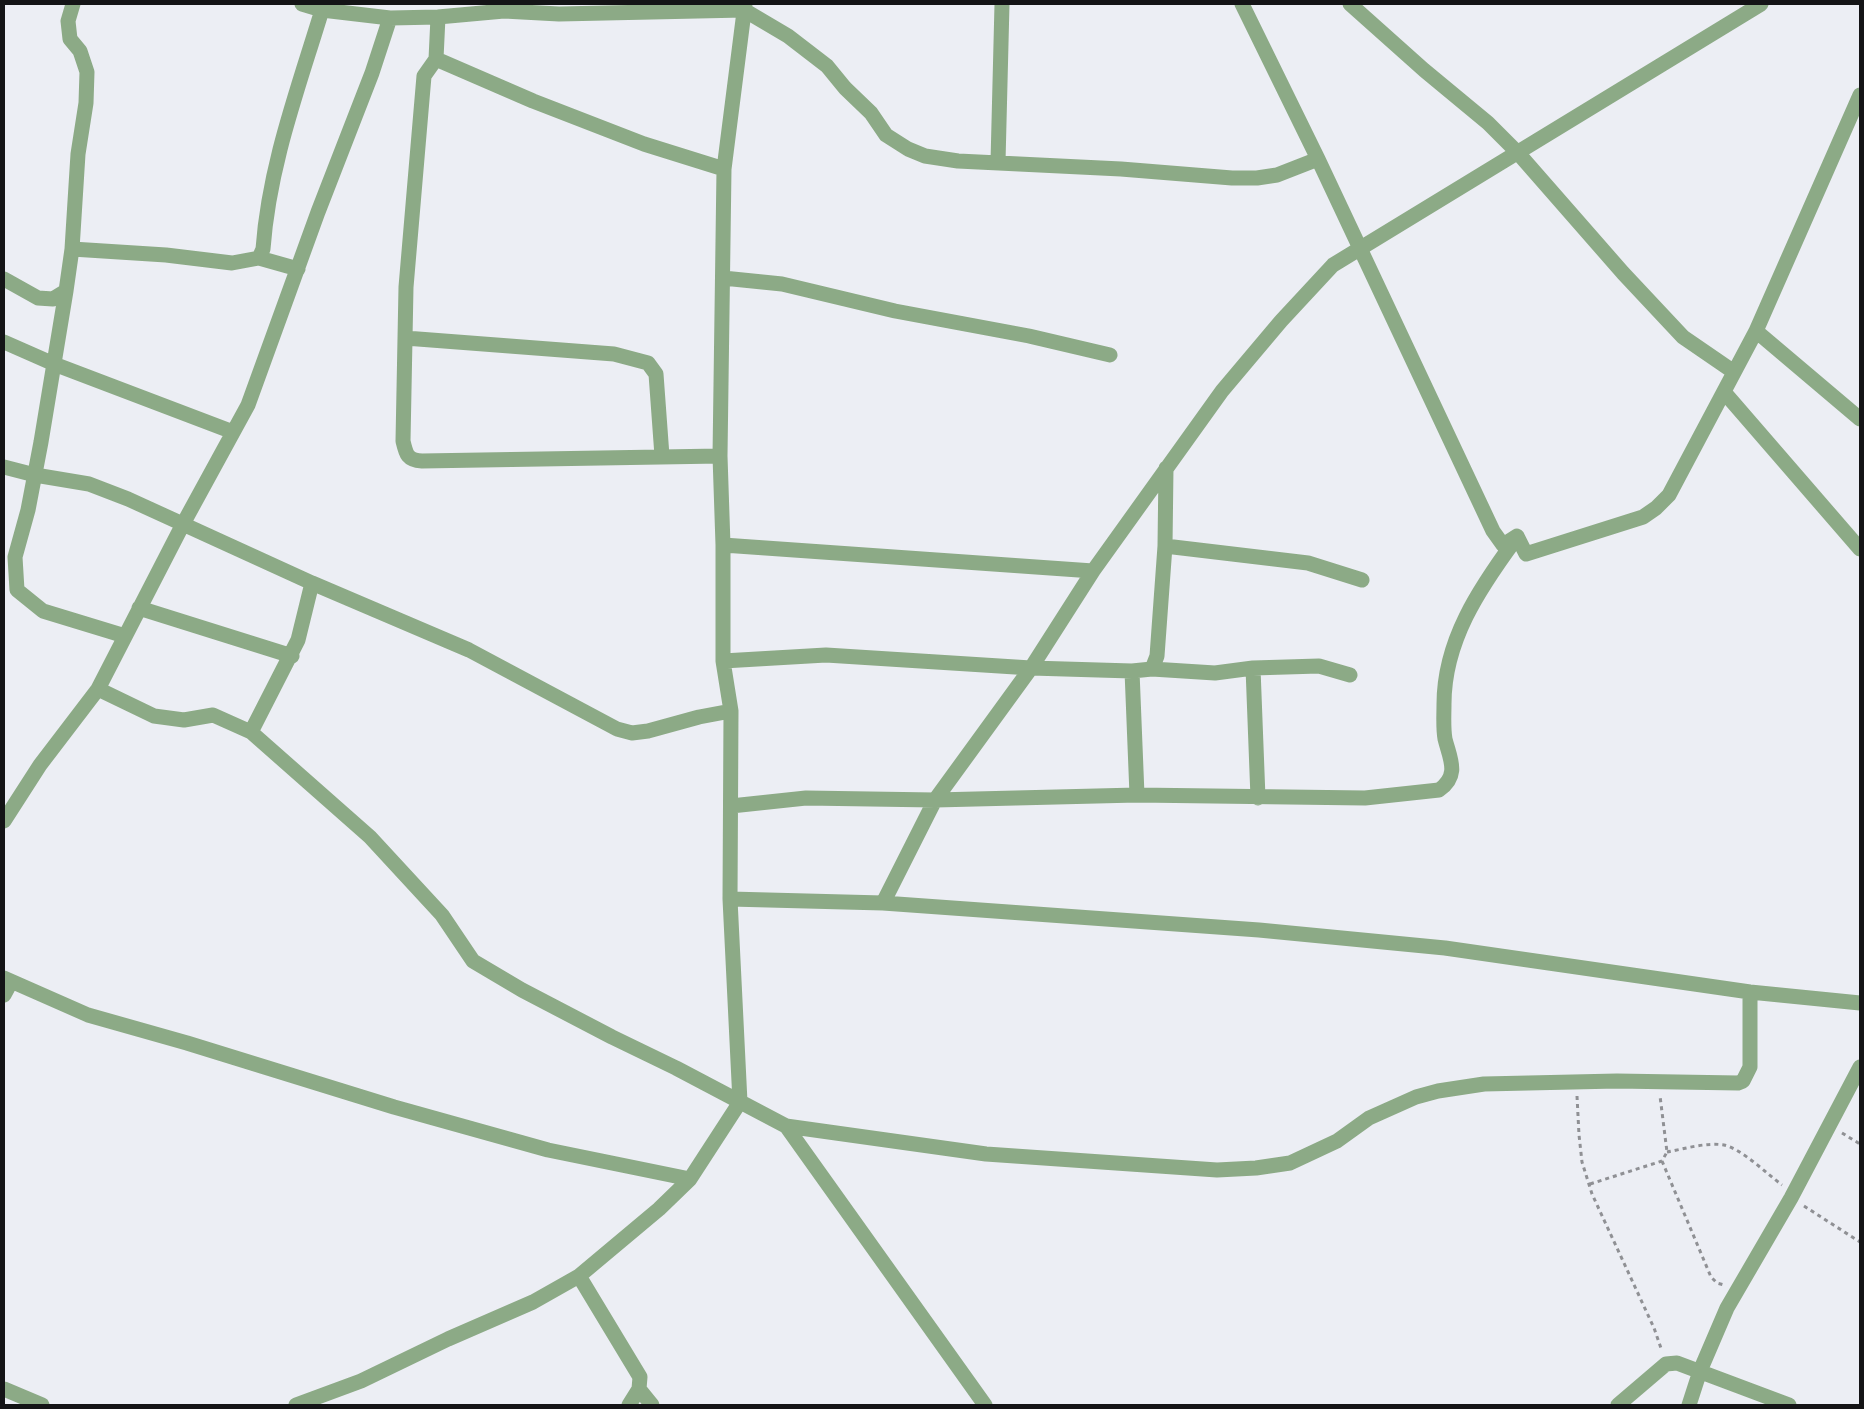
<!DOCTYPE html>
<style>
body{margin:0}
#map{position:relative;width:1864px;height:1409px;overflow:hidden;background:#eceef4;font-family:"Public Sans",sans-serif}
canvas{display:block}
.frame{position:absolute;inset:0;border:5px solid #141416;pointer-events:none}
</style>
<div id="map">
<canvas width="1864" height="1409"></canvas>
<div class="frame"></div>
</div>
<script>
const ctx = document.querySelector('canvas').getContext('2d');
ctx.lineJoin = 'round';
function strokePath(path, color, width, dash) {
  ctx.strokeStyle = color;
  ctx.lineWidth = width;
  ctx.lineCap = dash ? 'butt' : 'round';
  ctx.setLineDash(dash || []);
  ctx.stroke(path);
}
strokePath(new Path2D(`
 M1577,1096L1579,1135L1582,1162L1592,1194L1654,1328L1662,1351
 M1842,1133L1860,1144
 M1667,1152C1684,1149 1706,1142 1724,1145C1742,1149 1767,1174 1782,1185
 M1662,1161L1711,1277L1717,1283L1724,1285
 M1590,1184L1662,1161L1667,1152L1660,1096
 M1804,1206L1860,1242`), '#8f9094', 3, [4, 4]);
strokePath(new Path2D(`
 M302,4L322,10L390,18L438,17L504,11L559,14L744,10L788,36L827,66L845,88L871,113L886,135L908,149L925,156L958,161L1121,169L1232,178H1257L1277,175L1318,159
 M1242,4L1318,159L1493,531L1503,545L1517,536L1526,554L1643,517L1656,508L1669,495L1756,331L1860,95
 M1350,4L1424,70L1488,123L1518,153L1623,273L1683,337L1734,372
 M438,17L436,59L424,76L406,287L403,441C406,454 407,460 422,461L720,456
 M436,59L533,101L644,144L724,169
 M998,162L1002,4
 M72,249L166,255L232,263L259,258L263,249C269,166 298,89 322,10
 M259,258L298,269
 M723,278L782,284L895,311L1029,336L1110,355
 M4,279L38,298L53,299L66,291L72,249L78,154L86,103L87,72L80,51L70,39L68,21L73,4
 M66,291L41,442L28,510L15,557L17,590L43,611L125,636
 M1756,331L1860,419
 M405,338L614,354L648,363L656,374L662,456
 M4,342L54,364L233,432
 M1724,392L1860,549
 M4,467L35,475L89,484L128,499L312,583L469,650L617,729L632,733L648,731L699,717L731,711
 M723,545L1093,571
 M1165,546L1308,563L1362,580
 M139,608L292,656
 M723,661L826,655L1031,668L1132,671L1152,669L1157,656L1165,546L1166,468
 M1253,668L1258,798
 M1152,669L1215,673L1253,668L1319,666L1350,675
 M1132,671L1137,795
 M98,689L154,716L184,720L213,715L251,732L370,837L442,915L473,961L522,990L612,1037L676,1068L786,1126L985,1405
 M251,732L298,640L312,583
 M731,806L806,798L935,800L1137,795L1365,798L1439,790C1460,775 1450,759 1445,739C1443,728 1444,715 1444,704C1444,641 1479,589 1515,540
 M4,821L40,765L98,689L183,524L248,405L318,212L372,73L390,18
 M730,899L883,903L1259,930L1445,948L1750,992L1860,1003
 M883,903L935,800L1031,668L1093,571L1222,391L1281,321L1333,265L1761,4
 M4,978L88,1015L187,1043L394,1107L548,1150L690,1179
 M4,995L11,982
 M786,1126L986,1154L1217,1170L1256,1168L1290,1163L1337,1141L1369,1118L1416,1097L1438,1091L1484,1084L1617,1081L1738,1083L1743,1081L1750,1067V992
 M579,1276L640,1377L639,1389L629,1405
 M4,1389L42,1405
 M639,1389L652,1405
 M296,1405L361,1381L448,1339L533,1302L579,1276L659,1209L690,1179L740,1102L730,899L731,711L723,661V545L720,456L724,169L745,4
 M1618,1405L1666,1364L1677,1363L1789,1405
 M1689,1405L1700,1371L1727,1308L1791,1198L1860,1067`), '#8caa86', 15);
</script>
